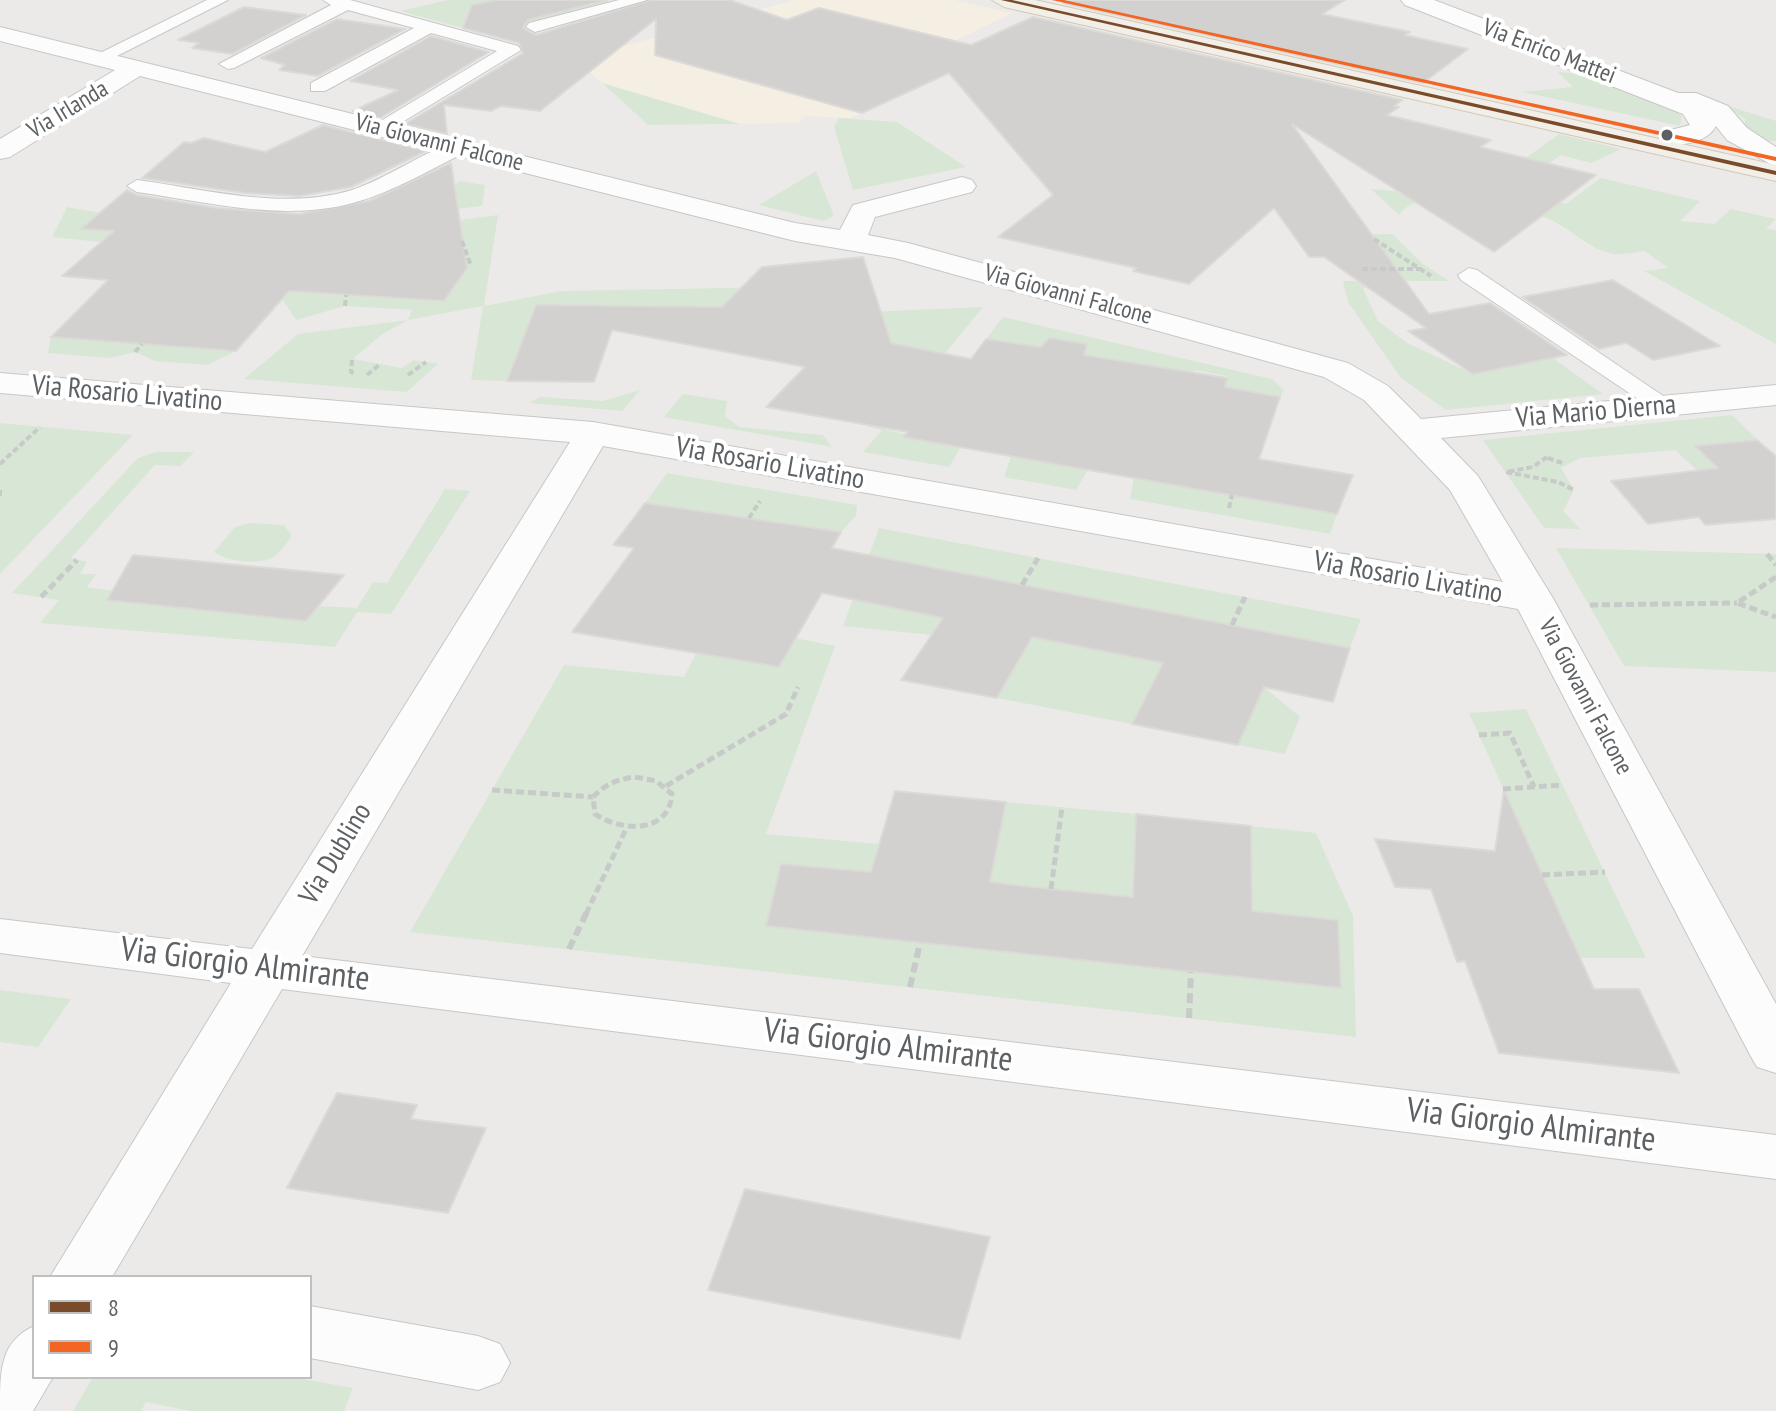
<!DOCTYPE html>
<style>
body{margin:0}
#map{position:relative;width:1776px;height:1411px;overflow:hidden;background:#eceae8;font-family:"PT Sans Narrow",sans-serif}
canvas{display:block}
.legend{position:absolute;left:32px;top:1275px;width:280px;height:104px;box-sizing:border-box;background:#fff;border:2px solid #bec0c1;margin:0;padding:10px 14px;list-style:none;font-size:24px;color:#5d6164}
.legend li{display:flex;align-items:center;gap:16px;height:40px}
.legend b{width:40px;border:2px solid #bec0c1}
</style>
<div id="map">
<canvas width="1776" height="1411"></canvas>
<ul class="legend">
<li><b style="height:10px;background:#7a4b2a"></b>8</li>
<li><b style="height:10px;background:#f26522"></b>9</li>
</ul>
</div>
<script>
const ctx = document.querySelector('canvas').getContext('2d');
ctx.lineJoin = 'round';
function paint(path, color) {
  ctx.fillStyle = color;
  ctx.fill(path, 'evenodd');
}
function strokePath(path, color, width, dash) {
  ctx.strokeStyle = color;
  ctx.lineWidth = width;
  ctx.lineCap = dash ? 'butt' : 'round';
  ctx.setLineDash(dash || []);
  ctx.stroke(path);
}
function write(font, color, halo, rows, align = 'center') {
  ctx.font = font + ' "PT Sans Narrow",sans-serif';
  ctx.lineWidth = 8;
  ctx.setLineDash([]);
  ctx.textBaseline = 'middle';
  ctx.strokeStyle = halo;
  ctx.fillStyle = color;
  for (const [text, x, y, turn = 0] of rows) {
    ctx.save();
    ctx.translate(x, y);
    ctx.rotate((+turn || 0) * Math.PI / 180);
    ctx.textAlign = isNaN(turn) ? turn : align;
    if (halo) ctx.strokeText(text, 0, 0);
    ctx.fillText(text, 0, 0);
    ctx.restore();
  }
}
paint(new Path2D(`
 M795,0H954L1012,13L937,50L977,60L850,118L805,116L798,123L648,125L575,59Z`), '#f4eee3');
paint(new Path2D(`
 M448,0H503L492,6L483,2L472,5L469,13L607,0L613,3L489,35L400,11Z
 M1558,72L1572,73L1669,107L1682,116L1680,126L1523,92L1573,87Z
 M602,83L740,124L648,125Z
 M1725,105L1776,121V141H1768L1745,127V119Z
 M839,118L897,122L966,167L853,190L834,127Z
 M1559,134L1621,149L1591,163L1561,155L1512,189L1566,204L1601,178L1700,201L1680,221L1714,224L1731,209L1776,219L1766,229L1776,230V344L1644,271L1668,268L1645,251C1636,252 1623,255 1614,254C1591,251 1569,227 1547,218C1515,205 1421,182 1399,215L1371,189L1470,198Z
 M816,171L834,216L823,221L759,205Z
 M459,181L485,185L482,206L457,209L454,187Z
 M245,206L278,208L236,249L498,215L484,306L561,291L783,287L841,313L983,307L883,429L961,447L949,467L863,452L882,430L852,422L917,348L721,309L537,305L507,381L471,380L483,306L408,320L381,335L353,359L402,368L414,360L438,364L407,392L244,379L298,334L408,320L412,310L345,306L296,320L277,291L443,302L459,279L52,237L67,207L100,213L83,229L235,212Z
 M1371,234H1392L1423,264L1449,281H1373L1363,289L1378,321L1407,343L1473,374L1553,358L1603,394L1446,410L1401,378L1348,302L1343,281H1372Z
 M1003,317L1272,379L1284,390L1280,397L1225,387L1227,376L1194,370L1188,381L1084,355L986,339Z
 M51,337L236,351L207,365L155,361L135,352L110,358L48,353Z
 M640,390L622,411L529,403L540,397L603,401Z
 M683,394L727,401L725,416L739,427L823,435L832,447L664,417Z
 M1732,415L1757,439L1696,446L1731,479L1709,481L1675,450L1580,458L1561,468L1574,490L1563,511L1580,529L1544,528L1483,440Z
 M0,423L133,435L0,574Z
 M156,452H194L180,466L155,465L71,558L87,562L80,574H96L87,587L113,591L108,600L306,620L318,606L357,608L373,582L387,583L445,489L470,491L391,614L357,612L335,647L40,623L59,600L12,593L138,458Z
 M1011,456L1088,470L1076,490L1004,477Z
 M667,473L857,505L856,516L841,532L645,503Z
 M1134,478L1337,514L1330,534L1130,499Z
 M250,523L284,525L292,536C287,542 282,551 275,556C261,566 227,562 214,552L235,527Z
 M879,528L1361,619L1350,648L905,562L875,604L943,618L932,635L843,626Z
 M1556,548L1776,554V672L1624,666Z
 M1032,637L1163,663L1132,724L997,698Z
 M795,638L835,646L766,834L879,844L871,872L781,864L766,926L1340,988L1338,920L1252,911L1251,826L1316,833L1353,916L1356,1037L410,932L564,665L684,677L696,653L779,667Z
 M1264,687L1300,717L1285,754L1238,745Z
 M1526,709L1646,958H1580L1469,713Z
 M1006,802L1136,814L1133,897L990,882Z
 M0,990L71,999L38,1047L0,1042Z
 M93,1377H292L353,1388L344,1411H190L146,1402L141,1411H73Z`), '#d8e6d5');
const building = new Path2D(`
 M496,0H607L528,20L523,28L536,35L650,0H730L787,20L819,8L971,45L1033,17L1402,100L1394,106L1399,107L1387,115L1491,140L1480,147L1596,175L1494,252L1292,124L1429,314L1490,303L1567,355L1473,374L1408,331L1426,328L1324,257H1309L1274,208L1189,284L1133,271L1136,268L998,237L1053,195L949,73L862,113L655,55L656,19L540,111L501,106L491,111L444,105L447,134L405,124L523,53L519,43L463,28L472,5Z
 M1070,0H1345L1322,14L1410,32L1405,35L1468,49L1423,83L1063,3Z
 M244,7L306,15L232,54L192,48L199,43L178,40Z
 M337,19L405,29L318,76L279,70L285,65L261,58Z
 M431,36L489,52L380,118L353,111L398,90L350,81Z
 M323,125L426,151L351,187L299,196L245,193L142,178L184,142L191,143L204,138L265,152Z
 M451,163L467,268L444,301L289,291L236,351L51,337L108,280L62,276L114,231L81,229L127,190L137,195L217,208L299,214L369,201Z
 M863,257L891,343L971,359L986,339L1041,347L1049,338L1087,344L1084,355L1227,378L1225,387L1280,397L1259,459L1353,475L1337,514L903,437L908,432L766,407L805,367L612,330L594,382L507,381L536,305L722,307L762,267Z
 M1613,280L1676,319L1720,346L1653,360L1626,343L1599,349L1522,297Z
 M1757,440L1776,456V519L1705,525L1699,517L1648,524L1611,481L1718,468L1695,446Z
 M645,503L841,532L832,548L1350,648L1333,702L1264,687L1238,745L1132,724L1163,663L1032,637L997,698L901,680L943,618L822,593L779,667L572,632L634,548L613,545Z
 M133,555L344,575L306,621L107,600Z
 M1504,790L1594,989H1639L1679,1073L1499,1053L1465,961L1457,962L1431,889L1395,887L1375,839L1495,851Z
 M895,791L1006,802L990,882L1051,889L1133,897L1136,814L1251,826L1252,911L1338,920L1341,988L766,926L781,864L871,872Z
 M337,1093L417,1105L411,1119L486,1128L448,1213L287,1188Z
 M745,1189L990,1237L960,1339L708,1290Z`);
paint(building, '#d3d1d0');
strokePath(building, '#dcdad7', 2);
const lane = new Path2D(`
 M207,0H228L103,63H91L88,59Z
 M323,0H350L518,46L521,50L381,135L374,133L371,129L374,125L497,51L431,33L325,91H311V83L414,28L348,10L234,68L228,69L219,64L331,5Z
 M619,0H647L535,32L526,27L529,23Z
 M459,142L466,144L469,148L466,152C429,170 393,192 353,203C282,222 207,202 137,192L127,186L137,180C205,189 284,211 352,190C389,178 422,151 459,142Z
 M1469,268L1477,270L1678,406L1674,411H1656L1461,280L1458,275Z`);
const street = new Path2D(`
 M1401,0H1434L1678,93H1696L1728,106L1747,128L1776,147V167L1727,140L1716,126C1708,141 1684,147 1667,143L1663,137L1667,131L1690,125L1683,114L1405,5Z
 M0,27L795,223L840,230L853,205L962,177L972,180L976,186L972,192L875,217L868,235L908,243L1348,363L1388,386L1421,419L1776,385V405L1441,438L1478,476L1554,600L1776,1004V1073L1757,1067L1749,1053L1518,609L603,446L302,956L1776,1135V1179L282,989L112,1277H50L231,983L0,953V919L252,949L570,442L0,393V373L593,422L1503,582L1450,490L1364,400L1324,377L895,258L795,241L140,76L10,157L0,159V139L115,70L0,41Z
 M310,1306L478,1336L500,1344L510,1363L500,1382L478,1390L310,1358Z
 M34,1326V1377H53L33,1411H0C0,1370 0,1342 34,1326Z`);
const primary = new Path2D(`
 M992,0H1035L1776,165V181L1004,7Z`);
strokePath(lane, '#c7c7c7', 2);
strokePath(street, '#c7c7c7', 2);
strokePath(primary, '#d2c8b8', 2);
strokePath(new Path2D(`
 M1374,239L1431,276
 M462,241L471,266
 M1362,269H1421
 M345,306L346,295
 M135,352L142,344
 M352,360L351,372L355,374
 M367,375L379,365
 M408,375L426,362
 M1547,457L1533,467L1506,472L1558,482L1574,490
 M1548,458L1565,464
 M0,464L40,427
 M0,490V496
 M1229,508L1232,495
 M749,518L760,501`), '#c7cac9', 4, [6, 3]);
strokePath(new Path2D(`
 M1767,554L1776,565
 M1776,577L1737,603L1776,617
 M1022,585L1038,558
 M41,597L77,560
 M1590,605L1737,603
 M1232,625L1245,597
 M1479,735L1510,733L1534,787
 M635,777L656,781L672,794C669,834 622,832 595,814L593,797C605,784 618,779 635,777Z
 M666,786L786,714L798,687
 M1503,789L1562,785
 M492,790L593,797
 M1542,875L1605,872
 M1051,889L1062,807
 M586,914L627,827`), '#c7cac9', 5, [8, 4]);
strokePath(new Path2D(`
 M569,949L587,912
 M910,987L920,943
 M1189,1018L1191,972`), '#c7cac9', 6, [10, 5]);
paint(lane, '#fcfcfc');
paint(street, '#fcfcfc');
paint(primary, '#f2efe9');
paint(new Path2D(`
 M1001,0H1012L1776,171V175Z`), '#7a4b2a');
paint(new Path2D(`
 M1052,0H1064L1776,157V161Z`), '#f26522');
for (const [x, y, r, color] of [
 [1667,135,7,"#5d6164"]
]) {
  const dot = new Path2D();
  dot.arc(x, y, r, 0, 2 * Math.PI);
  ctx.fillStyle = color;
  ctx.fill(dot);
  strokePath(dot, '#fff', 3);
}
write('24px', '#5d6164', '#fff', [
 ["Via Enrico Mattei",1549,52,21],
 ["Via Irlanda",68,110,-31],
 ["Via Giovanni Falcone",439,143,14],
 ["Via Giovanni Falcone",1068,295,15],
 ["Via Giovanni Falcone",1585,697,62]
]);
write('28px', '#5d6164', '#fff', [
 ["Via Rosario Livatino",127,394,5],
 ["Via Mario Dierna",1596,412,-5],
 ["Via Rosario Livatino",770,464,10],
 ["Via Rosario Livatino",1408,578,10],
 ["Via Dublino",336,854,-59]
]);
write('34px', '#5d6164', '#fff', [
 ["Via Giorgio Almirante",245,965,7],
 ["Via Giorgio Almirante",888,1046,7],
 ["Via Giorgio Almirante",1531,1126,7]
]);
</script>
